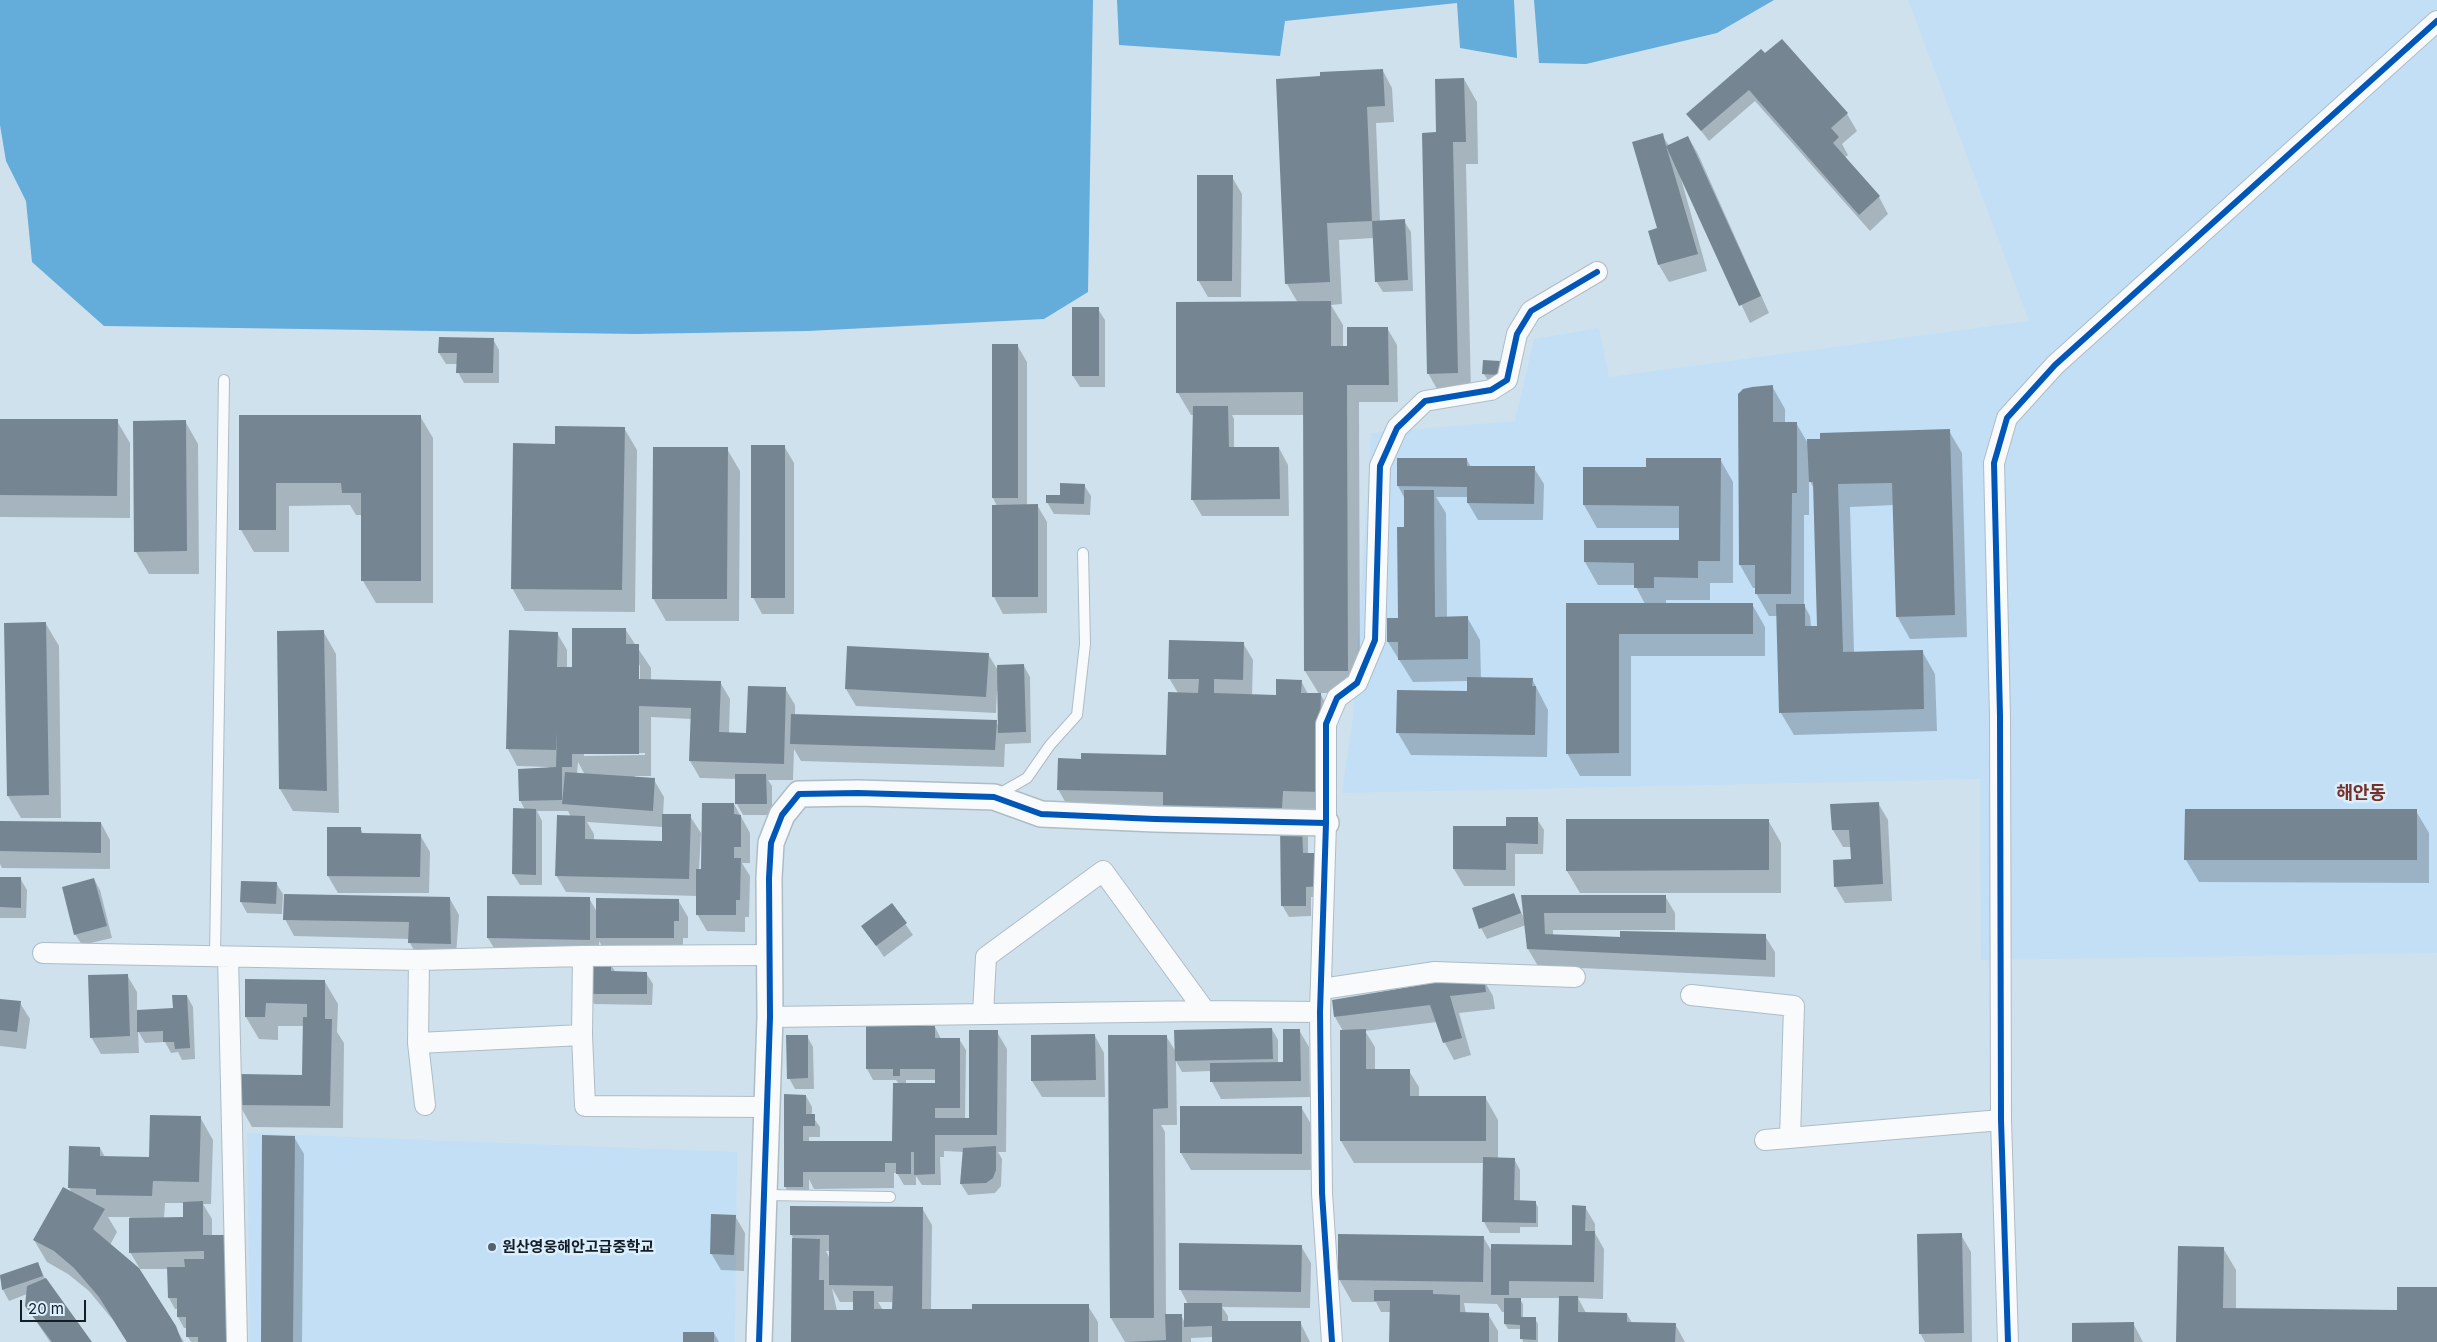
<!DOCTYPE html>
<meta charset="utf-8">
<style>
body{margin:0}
#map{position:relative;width:2437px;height:1342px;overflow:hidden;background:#d0e1ee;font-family:Inter,sans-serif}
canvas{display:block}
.scale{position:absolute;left:20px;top:1300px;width:66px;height:22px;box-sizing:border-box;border:2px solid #121d26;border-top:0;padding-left:6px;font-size:15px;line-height:18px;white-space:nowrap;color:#121d26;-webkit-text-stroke:4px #dceffd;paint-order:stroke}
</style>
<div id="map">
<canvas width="2437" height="1342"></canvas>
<div class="scale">20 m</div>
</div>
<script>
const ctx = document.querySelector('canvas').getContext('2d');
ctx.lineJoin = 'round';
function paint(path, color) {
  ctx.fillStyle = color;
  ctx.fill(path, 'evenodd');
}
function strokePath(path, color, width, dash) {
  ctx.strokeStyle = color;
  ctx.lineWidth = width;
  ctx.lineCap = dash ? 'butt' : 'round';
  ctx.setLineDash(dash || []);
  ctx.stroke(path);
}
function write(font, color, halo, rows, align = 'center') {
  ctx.font = font + ' Inter,"Noto Sans KR",sans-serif';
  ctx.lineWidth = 5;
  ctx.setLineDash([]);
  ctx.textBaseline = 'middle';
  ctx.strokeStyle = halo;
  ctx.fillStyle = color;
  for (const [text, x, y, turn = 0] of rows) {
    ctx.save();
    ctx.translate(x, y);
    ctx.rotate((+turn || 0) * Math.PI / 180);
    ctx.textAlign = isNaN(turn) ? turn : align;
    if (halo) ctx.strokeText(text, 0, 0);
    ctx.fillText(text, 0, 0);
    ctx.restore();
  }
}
paint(new Path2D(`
 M1908,0H2437V953L1981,960L1980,779L1342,793L1353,716L1371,433L1515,421L1534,339L1599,328L1609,377L2029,321Z
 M247,1133L737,1152L735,1342H250Z`), '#c2dff5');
paint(new Path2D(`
 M0,0H1093L1088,292L1044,319L808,331L635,334L104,326L32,262L26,201L6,161L0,125Z
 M1117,0H1514L1517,58L1460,48L1457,3L1285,21L1280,56L1119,45Z
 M1534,0H1774L1717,33L1586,64L1539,63Z`), '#64acda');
paint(new Path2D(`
 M1782,40L1847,114L1857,131L1842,144L1848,155L1844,158L1879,197L1888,214L1870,231L1755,101L1709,141L1688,114Z
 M1383,71L1392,88L1394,122L1376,123L1380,222L1404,221L1411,232L1413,291L1383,292L1376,281L1374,238L1339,240L1342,304L1331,305L1343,325V347H1348L1387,328L1397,345L1398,402H1359L1360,693H1320L1333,717L1331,814L1301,826L1308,837V854L1327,897H1311V916L1289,917L1282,905L1281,830L1071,812L1058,789L1083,760L1168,757L1178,693L1169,678L1243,643L1253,660L1252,695L1277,696L1301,681L1308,694H1319L1305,671V415H1232L1234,419V448H1279L1288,465L1289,516H1202L1192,499L1194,415H1191L1178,393L1298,303L1287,284Z
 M1464,79L1477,102L1478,164H1466L1471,395L1441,396L1428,373L1437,133Z
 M1662,135L1669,146L1688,137L1698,154L1769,313L1750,323L1680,175L1707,271L1669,282L1659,265L1649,231L1659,229Z
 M1232,177L1242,194L1241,297H1208L1198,280Z
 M1098,309L1105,320V387H1080L1073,376Z
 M493,339L499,350V383H464L458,372V364H446L439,353Z
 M993,345H1017L1027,362V505H1037L1047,522V613L1003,614L994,597L997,506L993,498Z
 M1500,363L1503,368L1502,380L1487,379L1484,374Z
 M1772,386L1785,409V423H1796L1809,445L1949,431L1962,453L1967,637L1910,639L1897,616L1894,505L1850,507L1854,653L1922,651L1935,674L1937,731L1794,735L1781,713L1778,616H1769L1756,593V588H1753L1740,565V394ZM1809,480L1815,490L1819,627H1811L1810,616L1804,605V515H1809Z
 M241,416H420L433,438V603H376L363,581V515H356L350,505L289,506V552H254L241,530Z
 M0,420L117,421L130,443V518L0,517Z
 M185,421L198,444L199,574H149L136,552Z
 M624,428L637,450L635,612L525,611L512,588L556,445Z
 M784,446L794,463V614H762L753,597Z
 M727,449L740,471L739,621H666L653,598Z
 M1720,459L1733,482V583H1710V600H1666V604H1752L1765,627V656H1631V776H1580L1567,753L1568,604H1645L1635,585H1598L1585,562V541L1680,542V528H1597L1584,505V468H1648Z
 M1467,460L1471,467L1534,468L1544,484L1543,520H1478L1468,503V497H1436L1446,513L1447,618L1467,617L1480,640L1481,678L1532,679L1548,710L1547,757L1411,755L1398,733L1468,692V681L1413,682L1388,642L1399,619L1406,528L1404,497L1398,486Z
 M1084,485L1091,496L1090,515L1054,514L1047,502Z
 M46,624L59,646L61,818H21L8,796Z
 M625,629L651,668V680L720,682L730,699L729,734H747L785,688L795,705V715L996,721L999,728V691H997L996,713L856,706L846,689L849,647L988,654L999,672L1024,666L1030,677L1031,743L1005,744L1004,767L801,761L794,749L793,780H768L772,786V815H743L737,804L736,779L700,778L690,761L692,719L651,717V776H635V778L654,780L664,797L663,815L690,816L701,833L699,870H702L734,804L750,833V863H742L750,876L749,917H745V932L707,931L697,914V896L566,892L556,875L571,817L568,811H537L542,821V885H520L513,874L525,810L520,800L549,767L517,766L508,749L510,632L557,633L567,650V668H573ZM637,661L640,666V680H637ZM584,753H645V755L584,756ZM578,762L585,775L577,774ZM587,822L663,827V842L594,840V834Z
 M323,631L336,654L339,813L293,811L280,789Z
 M1878,803L1888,820L1892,901L1845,903L1835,886L1852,860L1851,847H1843L1833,830Z
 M2416,811L2429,833V883L2199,882L2186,860Z
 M1537,819L1544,830L1543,854H1515V886H1464L1454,869L1507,828Z
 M1768,820L1781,843V893H1580L1567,871Z
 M0,822L101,823L110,840V869L2,868L0,864Z
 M360,828L364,835H420L430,852L429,893H338L328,876Z
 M20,878L27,890L26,918H0V879Z
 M94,879L100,890L112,938L82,945L75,934Z
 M276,883L283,894L282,914L247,913L241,902Z
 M1513,895L1524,918L1523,896H1665L1675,913V930H1553V936L1621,938L1765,936L1775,952V977L1538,966L1528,949L1526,925L1487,939L1481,928Z
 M589,898L597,912L678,900L688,917V938H683V954H607L599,941V956L498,955L488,938Z
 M450,899L459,915L456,955L416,954L410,943V939L294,936L285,919Z
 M892,905L913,935L884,957L863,926Z
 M610,963L616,973H646L653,984L652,1005L594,1004L588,993Z
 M127,975L137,992V1011L174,1010L187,996L193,1007L195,1059L182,1060L178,1052L171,1053L165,1042L145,1043L138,1031L139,1053L101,1054L91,1037Z
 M1483,979L1493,996L1495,1009L1459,1013L1471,1055L1454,1060L1445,1043L1437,1022L1365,1031L1375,1047V1071H1409L1419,1087V1097H1485L1498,1120V1159H1514L1520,1170V1202H1535L1538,1207V1227H1520V1233H1490L1484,1222V1163H1354L1341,1141L1343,1031L1335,1017Z
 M246,981L325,982L338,1004L337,1032L344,1043L343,1128L252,1127L239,1104L303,1076L304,1026H278V1040L259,1039L246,1017Z
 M0,1000L20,1003L30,1019L26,1049L0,1046Z
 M935,1027L941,1039H959L966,1050L965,1120H970L997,1032L1007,1049L1006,1152H998L1002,1159L1001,1186L995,1193L968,1195L961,1184L964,1152L944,1151V1157H940L941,1185H922L916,1176V1185H904L897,1173H894V1188L814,1189L809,1179V1198H791L785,1186L806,1096L812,1107V1116L820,1127V1137H809V1142H894L899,1084L896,1080H873L867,1069ZM906,1080H936V1085L906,1084Z
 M1272,1029L1278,1040V1063H1284L1299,1030L1309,1047L1310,1097L1221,1099L1212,1082L1211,1071L1182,1072L1176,1061L1177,1125H1161L1165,1132L1166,1316L1181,1315L1185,1323L1188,1304L1180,1289L1301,1246L1311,1263L1310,1308L1222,1307L1228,1316V1322H1300L1310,1342H1213V1337L1191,1338V1342H1103H1125L1111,1318L1166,1036L1176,1052Z
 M807,1036L813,1047L814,1089H795L789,1078Z
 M1095,1036L1104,1053L1105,1097H1042L1032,1081Z
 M1301,1107L1311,1124V1170H1191L1181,1153Z
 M200,1117L213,1140L211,1204H203L212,1219V1236L234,1342H191L188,1337V1328H184L178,1317V1309H175L169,1298L168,1269H140L130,1252V1217H108L117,1232L110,1245L175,1327L184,1342H127L113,1320L89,1291L68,1274L47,1262L34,1240L72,1193L69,1187L100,1148L105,1157L151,1158ZM165,1203H184V1218L164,1219Z
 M294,1137L304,1154L302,1342H262Z
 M1585,1207L1595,1224V1233L1604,1249L1603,1299L1578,1298L1586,1313L1627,1314L1632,1323L1675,1324L1685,1342H1560V1298H1519L1523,1304V1318L1535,1319L1538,1324V1342H1523L1521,1329H1508L1505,1324V1312H1502L1497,1304L1464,1303L1466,1314H1488L1498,1331V1342H1391V1312H1381L1376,1302H1352L1339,1279L1483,1237L1493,1253L1573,1246Z
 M922,1208L932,1225L931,1310L1088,1306L1098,1322V1342H792L794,1240L791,1234ZM826,1251H830V1259ZM832,1288L840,1302H854V1311H837ZM878,1302H894V1310H883Z
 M735,1216L745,1233L744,1271L721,1270L711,1253Z
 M1961,1235L1971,1252L1972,1342H1925L1920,1333Z
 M2223,1248L2236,1270V1309L2398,1311L2437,1288V1342H2177Z
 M38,1263L46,1281L91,1342H50L26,1306L27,1294L9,1301L3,1290L0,1276Z
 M2133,1323L2143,1342H2073Z
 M714,1333L719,1342H684Z`), '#0003');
paint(new Path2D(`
 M1782,39L1848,113L1831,128L1839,137L1833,143L1880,196L1859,215L1749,90L1701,131L1686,114L1761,49L1765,53Z
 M1383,69L1385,106L1367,107L1372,221L1327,223L1330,282L1285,284L1276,79L1320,76V72Z
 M1464,78L1466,142H1453L1458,373L1427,374L1422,133L1436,132L1435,79Z
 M1663,133L1666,146L1688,136L1761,296L1739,306L1666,146L1698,254L1658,265L1648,231L1657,228L1632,142Z
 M1197,175H1233L1232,281H1197Z
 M1405,219L1408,280L1375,282L1372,221Z
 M1331,301V346H1347V327H1388L1389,385H1347L1348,671H1304L1303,392L1176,393V302Z
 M1072,307H1099V376H1072Z
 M439,337L494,338L493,373H456L457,353H438Z
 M992,344H1018V498H992Z
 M1483,360L1500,361L1499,375L1482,374Z
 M1773,385V422H1797V493H1792L1791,594H1755V565H1739L1738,394L1743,389L1752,387Z
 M1193,406H1228L1229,447H1279L1280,499L1191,500Z
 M239,415H421V581H361V493H342L341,483H276V530H239Z
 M0,419H118L117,496L0,495Z
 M186,420L187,551L134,552L133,421Z
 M555,426L625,427L622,590L511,589L513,443L555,444Z
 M1950,429L1955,615L1896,617L1892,483L1838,484L1843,652L1923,650L1924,709L1779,713L1776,604H1805V626H1817L1813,482H1809L1807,439H1820V433Z
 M751,445H785V598H751Z
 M653,447H728L727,599H652Z
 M1397,458H1467V466H1535L1534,504L1467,503V487L1397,486Z
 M1646,458H1721L1720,561H1698V578L1654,577V588H1634V563L1584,562V540H1679V506L1583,505V467H1646Z
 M1060,483L1085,484L1084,504L1046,503V495H1060Z
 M1404,490H1434L1435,617L1468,616V659L1398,660V642H1387V618H1398L1397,527H1404Z
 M1038,504V597H992V505Z
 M1566,603H1753V634H1619V753L1566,754Z
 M46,622L49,795L7,796L4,623Z
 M572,628H626V644H639V679L721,681L719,732L746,733L748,686L786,687L784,764L689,761L691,708L639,706V754H572V767H562V800L519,801L518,769L556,767L557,731L556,750L506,749L509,630L558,632L557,667H572Z
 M324,630L327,791L279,789L277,631Z
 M1169,640L1244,642L1243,680L1214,679V693L1276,695V679L1302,680L1301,693H1321L1318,792L1283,791L1282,809L1163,806V792L1057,790L1058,758L1081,759V753L1166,755L1168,692L1198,693L1199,679H1168Z
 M847,646L989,653L986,697L845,689Z
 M1024,664L1026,732L998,733L997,665Z
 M1467,677L1533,678L1532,686H1536L1535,735L1396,733L1397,690L1467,691Z
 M791,714L997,720L995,750L790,744Z
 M565,772L655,778L653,811L562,804Z
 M735,774H766L767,804H735Z
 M1879,802L1883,884L1834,887L1833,860L1851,859L1849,830H1832L1830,804Z
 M702,803H734V814L741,815V847H734V858H741L740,900H736V915H696V869H701Z
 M513,808L536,809V875L512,874Z
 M2185,809H2417V860H2184Z
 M662,814H691L689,879L555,876L557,815L585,816V839L662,841Z
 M1506,817H1538V844L1506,843V870L1453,869V826H1506Z
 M1566,819H1769V870L1566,871Z
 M0,821L101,822V853L0,851Z
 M1280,825H1302L1303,853H1321L1322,886L1306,887V906H1281Z
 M327,827H361V833L421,834L420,877L327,876Z
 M0,877H21V908L0,907Z
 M94,878L107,926L74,935L62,887Z
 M241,881L277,882L276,904L240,902Z
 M1514,893L1521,913L1479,929L1472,908Z
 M284,894L450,897L451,944L408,943L409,922L283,920Z
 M1521,895H1666V913H1544L1545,934L1620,937V931L1766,934V960L1527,949Z
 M487,896L590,897V940L487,938Z
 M596,898L679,899V921H674V938H596Z
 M892,903L907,923L876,946L861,926Z
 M587,961H611V971L647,972V994H587Z
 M128,974L130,1036L90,1038L88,975Z
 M1484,977L1486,992L1450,996L1462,1038L1443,1043L1430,1005L1334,1017L1332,1000L1445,981Z
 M245,979L325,980V1019H332L330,1106L237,1105L238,1074L302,1075L303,1017H307V1004L266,1003L265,1017H245Z
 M172,995H187L190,1048L175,1049L174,1042H163V1031L137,1032V1010L173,1008Z
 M0,999L21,1001L17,1032L0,1030Z
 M866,1025L935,1026V1038H960V1108H935V1118H969V1030H998L997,1135H935V1174L914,1175V1152H911V1174H896V1163H885V1172H803V1187H784V1094L806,1095V1114H815V1126H803V1141H892L893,1083H935V1069H900V1076H893V1069H866Z
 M1272,1028L1273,1059L1175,1061L1174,1030Z
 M1283,1029H1300L1301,1081L1210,1082V1063L1283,1062Z
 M1366,1029V1069H1410V1096H1486V1141H1340V1030Z
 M1095,1034L1096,1080L1031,1081V1035Z
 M786,1035H808V1078L787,1079Z
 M1108,1035H1167L1168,1108L1153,1109L1154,1318H1110Z
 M1180,1106H1302V1154L1180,1153Z
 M150,1115L201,1116L199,1182L153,1181L152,1196L96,1195V1189L68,1188L69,1146L100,1147V1156L149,1157Z
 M262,1135L295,1136L293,1342H261Z
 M996,1146V1170L993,1178L986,1183L960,1184L963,1148Z
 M1483,1157L1515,1158L1514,1200L1536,1201V1223L1482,1222Z
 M63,1187L105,1209L93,1229L139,1268L176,1326L182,1342H127L99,1297L74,1268L54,1251L33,1240Z
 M203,1201V1235H227L228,1342H198V1337H186V1317H177V1298H168L167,1267H185L184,1259H204V1251L129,1253V1218L183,1217V1202Z
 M1572,1205L1586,1206L1585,1231H1595L1594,1282L1509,1281V1295H1491V1244L1572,1245Z
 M790,1206L923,1207L922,1309H972V1304H1089V1342H791L792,1238L820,1239L819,1280H824V1310H853V1291H874V1309H892L893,1286L829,1285V1235H790Z
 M711,1214L736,1215L734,1255L710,1254Z
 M1962,1233L1964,1333L1919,1334L1917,1234Z
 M1338,1234L1484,1236L1483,1282L1338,1280Z
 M1179,1243L1302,1245L1301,1292L1179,1290Z
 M2178,1246L2224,1247L2223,1308L2397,1310V1287H2437V1342H2176Z
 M38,1262L43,1276L2,1290L0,1275Z
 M46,1278L92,1342H52L25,1306L27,1286Z
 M1374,1290H1433V1294L1460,1295V1312L1489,1313V1342H1389L1390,1301H1374Z
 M1559,1296H1578V1312L1627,1313V1322L1676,1323L1675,1342H1558Z
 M1504,1298H1521V1317H1536V1340L1520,1339V1325L1504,1324Z
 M1184,1303H1222V1321H1301V1342H1212V1326L1184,1327Z
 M1165,1314H1182V1342H1126L1166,1340Z
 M2134,1322V1342H2072V1323Z
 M683,1332H714V1342H683Z`), '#758692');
const service = new Path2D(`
 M997,795L1027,778L1050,745L1077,715L1085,644L1083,553
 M215,956L224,380
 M765,1195L890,1197`);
const minor = new Path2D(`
 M43,953L419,960L583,956L768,955
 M583,956L582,1035L585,1106L767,1107
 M228,957L237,1342
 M419,960L418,1043L425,1105
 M1322,989L1435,972L1575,977
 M1691,995L1794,1006L1790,1138
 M983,1014L986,957L1103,871L1205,1011
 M770,1017L1205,1011L1320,1012
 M418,1043L582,1035
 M1765,1140L2001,1120
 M1332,1342L1322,1193L1320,1012L1326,823V724L1337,698L1357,683L1375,640L1380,466L1397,428L1425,401L1491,390L1507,380L1517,334L1531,311L1597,272
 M2008,1342L2001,1120L2000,716L1994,463L2007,418L2055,365L2437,21`);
const tertiary = new Path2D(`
 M759,1342L770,1017L769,878L771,843L782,815L799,794L858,793L994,797L1041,814L1155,819L1326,823`);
strokePath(service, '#aebcc6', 12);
strokePath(minor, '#aebcc6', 22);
strokePath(tertiary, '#aebcc6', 28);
strokePath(service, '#f8fafc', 10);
strokePath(minor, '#f8fafc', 20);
strokePath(tertiary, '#f8fafc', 25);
strokePath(new Path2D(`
 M759,1342L770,1017L769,878L771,843L782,815L799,794L858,793L994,797L1041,814L1155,819L1326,823
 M1332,1342L1322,1193L1320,1012L1326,823V724L1337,698L1357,683L1375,640L1380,466L1397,428L1425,401L1491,390L1507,380L1517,334L1531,311L1597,272
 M2008,1342L2001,1120L2000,716L1994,463L2007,418L2055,365L2437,21`), '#0057b8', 6);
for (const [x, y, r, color] of [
 [492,1247,5,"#54626c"]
]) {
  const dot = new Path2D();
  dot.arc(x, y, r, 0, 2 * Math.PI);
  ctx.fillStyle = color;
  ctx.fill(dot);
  strokePath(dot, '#dceffd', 2);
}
write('bold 15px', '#121d26', '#dceffd', [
 ["원산영웅해안고급중학교",502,1247]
], 'left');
write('bold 18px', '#763026', '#dceffd', [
 ["해안동",2361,794]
]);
</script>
